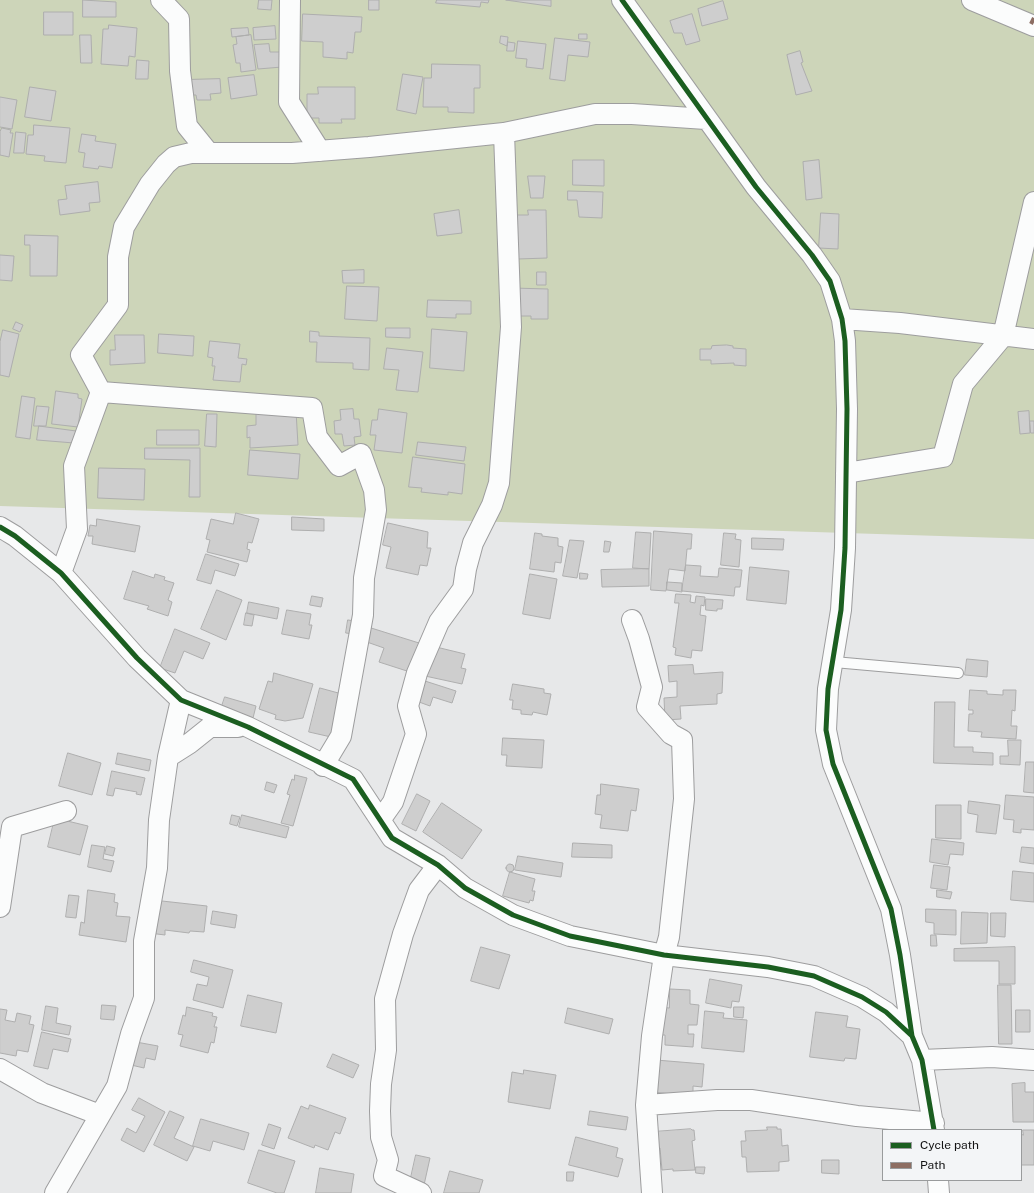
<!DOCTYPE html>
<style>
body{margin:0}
#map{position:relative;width:1034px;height:1193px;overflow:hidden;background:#e7e8e9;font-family:"Public Sans",sans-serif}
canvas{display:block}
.legend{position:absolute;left:882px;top:1129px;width:140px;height:52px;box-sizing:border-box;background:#f3f5f7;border:1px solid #999b9c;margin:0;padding:5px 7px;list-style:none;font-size:12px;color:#131314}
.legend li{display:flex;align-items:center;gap:8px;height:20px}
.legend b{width:20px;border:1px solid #999b9c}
</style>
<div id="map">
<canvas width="1034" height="1193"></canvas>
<ul class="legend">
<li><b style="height:5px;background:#1b5e20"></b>Cycle path</li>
<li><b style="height:5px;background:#8d6e63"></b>Path</li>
</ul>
</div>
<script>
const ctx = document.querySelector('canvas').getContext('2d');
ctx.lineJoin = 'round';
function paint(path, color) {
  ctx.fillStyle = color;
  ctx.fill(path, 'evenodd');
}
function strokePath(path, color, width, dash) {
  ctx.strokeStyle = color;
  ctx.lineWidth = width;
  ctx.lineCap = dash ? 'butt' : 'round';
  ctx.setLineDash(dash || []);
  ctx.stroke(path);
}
paint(new Path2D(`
 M0,0H1034V539L0,506Z`), '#cdd5b9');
const building = new Path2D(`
 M83,0L116,2V17H83Z
 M259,0H272L271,10L258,9Z
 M369,0H379V10H369Z
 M437,0H489L488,3L481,2L480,7L436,3Z
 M506,0H551V6Z
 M723,1L728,19L702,26L698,9Z
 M44,12H73V35H44Z
 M303,14L362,17L361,32H355L353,53L347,52V59L323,57V42L302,41Z
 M692,14L700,41L686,45L682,33H674L670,21Z
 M109,25L137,28L135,57L129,56L128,66L101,64L103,29H108Z
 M275,26L276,39L254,40L253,28Z
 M248,28L249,35L232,37L231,29Z
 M579,34H587V39H579Z
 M80,35H91L92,63H81Z
 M251,35L256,70L241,72L240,63H236L233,45L237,44L236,37Z
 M501,36L508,37L507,46L500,43Z
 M555,38L590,42L588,57L568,55L565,81L550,79Z
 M518,41L546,44L543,69L526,67L527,59L516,58Z
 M508,42L515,43L514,51H507Z
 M269,44L270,52H281L282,67L258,69L254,45Z
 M800,51L803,62L801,63L812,91L796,95L787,55Z
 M137,60L149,61L148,79H136Z
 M432,64L480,65V88H474V113L448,112V107H423L424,78H431Z
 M403,74L423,77L416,114L397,110Z
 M254,75L257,95L231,99L228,78Z
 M220,79L221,93L210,94L211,100H197L196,95H186L185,80Z
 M30,87L56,91L51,121L25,117Z
 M318,87H355V119H341L342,123H319V118H307V94H318Z
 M0,97L17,100L12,129L0,127Z
 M34,125L70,128L66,163L44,161L45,156L26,154L28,135H33Z
 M2,128L11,130L10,133H13L9,157L0,155V132Z
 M16,132L26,133L24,153H14Z
 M82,134L96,136L95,141L116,144L112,168L99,166L98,169L83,167L85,153L79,152Z
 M573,160H604V186L573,185Z
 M819,160L822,198L806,200L803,162Z
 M528,176H545L543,198H531Z
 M98,182L100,202L89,203L90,211L60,215L58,200L67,199L65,186Z
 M568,191L603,192L602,218L579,217L577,200H568Z
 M459,210L462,233L437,236L434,214Z
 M528,210H546L547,258L518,259L516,215H528Z
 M821,213L839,214L838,249L819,248Z
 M25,235L58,236L57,276H30V245H25Z
 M0,255L14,256L12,281L0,280Z
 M364,270V283H343L342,271Z
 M537,272H546V285H537Z
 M347,286L379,287L377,321L345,319Z
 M512,288L548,289V319H531V316H512Z
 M428,300L471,301V314H456V318L427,317Z
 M16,322L23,325L20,332L13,329Z
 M386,328H410V338L386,337Z
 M432,329L467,332L464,371L430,368Z
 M3,330L19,334L9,377L0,375V342Z
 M310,331L319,332V336L370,338L369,370L353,369V363L316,362L317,342H310Z
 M159,334L194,336L193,356L158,353Z
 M115,335H144L145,363L110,365V350H115Z
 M210,341L240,344L238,358L247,359L246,365L242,364L240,382L213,380L215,366H212L213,358L208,357Z
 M727,345L733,346V348L746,349V366L734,365V363L711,364V360H700V349H711L712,346Z
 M387,348L423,352L418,392L396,390L399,370L384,369Z
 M56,391L78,394V398L82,399L78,427L52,424Z
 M22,396L35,398L30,439L16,437Z
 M37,406L49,407L46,426H34Z
 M353,409L354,419H359L361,436L354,437L355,445L344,446L342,434H335L334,421L341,420L340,410Z
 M379,409L407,413L402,453L374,450L376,435H370L372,420H377Z
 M296,411L298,445L250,448V437L247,438V426L256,425V413Z
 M1029,411L1030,433L1020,434L1018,412Z
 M207,414H217L216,447L205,446Z
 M1030,421H1034V433H1031Z
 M39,426L76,431L74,443L37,440Z
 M157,430H199V445H157Z
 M418,442L466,447L464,461L416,455Z
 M145,448H200V497H189L190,460L145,459Z
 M250,450L300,454L298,479L248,475Z
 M413,457L465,464L462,494L448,492V495L421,492L422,488L409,487Z
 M99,468L145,469L144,500L98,498Z
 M236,513L259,519L252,543L248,542L247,549L250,550L247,562L207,552L210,540L206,539L211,519L233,524Z
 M292,517L324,519V531L292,530Z
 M97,519L140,526L135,552L92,544L93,536H88L90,525L96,526Z
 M388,523L428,532L427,548H431L427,566L420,565L418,575L386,568L391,547L383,545Z
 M654,531L692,534L691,549H687L685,571L669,569L666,591L651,590Z
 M636,532L651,533L649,569L633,568Z
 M535,533L542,534V536L558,538V546L563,547L561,563L555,562L554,572L530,569Z
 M724,533L736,534L735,539L741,540L739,567L721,565Z
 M752,538L784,539L783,550L752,549Z
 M570,540L584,541L577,578L563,576Z
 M605,541L611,542L609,552H604Z
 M206,554L239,564L235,576L215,570L211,584L197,580Z
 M686,565L701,566L700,576L718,577L719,568L742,570L740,587H735L734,596L682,591Z
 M750,567L789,571L786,604L747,600Z
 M649,569V586L602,587L601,570Z
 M133,571L154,578L155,574L165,577L164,580L174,583L168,600L172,602L168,616L147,609L149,606L124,599Z
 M580,573L588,574L587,579H580Z
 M530,574L557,579L550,619L523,614Z
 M667,582L682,583V592L667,590Z
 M217,590L242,600L226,640L201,629Z
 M676,594L691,595L690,602L695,603L696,596L705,597L704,606L701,605L700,615L706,616L702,651L692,650L691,658L675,655L676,648L673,647L679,603H675Z
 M312,596L323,598L321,607L310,605Z
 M706,599L723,600L722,609H717V611L706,610Z
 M249,602L279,608L277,619L247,613Z
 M287,610L311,614L309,625H312L309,639L282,634Z
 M246,613L254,615L252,626L244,625Z
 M348,620L355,621L353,634L346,633Z
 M368,627L419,643L410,672L379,662L384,648L364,641Z
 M175,629L210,643L203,659L184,651L175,673L160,668Z
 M432,646L465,654L461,668L466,669L462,684L425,676Z
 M967,659L988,661L987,677L965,675Z
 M693,665L694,674L723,672L722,693L717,694V704L680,706L681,719L665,720L664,698L677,697V681L669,682L668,666Z
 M274,673L313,684L303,718L285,721L275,719L276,715L259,709L268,681L272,682Z
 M425,681L456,691L452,703L433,697L430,706L419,702Z
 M513,684L544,689V693L551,694L547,715L533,712L532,715L521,714V710L512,709L513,700H510Z
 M320,688L342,694L331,737L309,732Z
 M970,690L987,691V694L1003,695V690H1016L1015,711L1012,710L1011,726H1017L1016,739L981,737L982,732L968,731L969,714H973V710H969Z
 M225,697L256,706L252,722L220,712Z
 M935,702H955L954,747H973V752L993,753V765L934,763Z
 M503,738L544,740L542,768L506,766L507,755H502Z
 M1008,740H1021L1020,765L1000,764V756H1008Z
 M68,753L101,763L92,795L59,786Z
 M118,753L151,760L149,771L116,764Z
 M1026,762H1034V793L1024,792Z
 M112,771L145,778L141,795L136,794L137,792L115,788L113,796L107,795Z
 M295,775L307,778L293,826L281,823L290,795L287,794L292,779L294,780Z
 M267,782L277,785L274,793L265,790Z
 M601,784L639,789L636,811L631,810L628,831L600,828L602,815L595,814L597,795H600Z
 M417,794L430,801L416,831L402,824Z
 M1006,795L1034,797V830L1021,829V833L1013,832L1014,820L1004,819Z
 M969,801L1000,805L996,834L976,832L978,815L968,813Z
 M442,803L482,830L462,859L423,832Z
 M936,805H961V839L936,838Z
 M232,815L240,817L237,826L230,824Z
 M242,815L289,827L286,838L239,827Z
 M55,818L88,826L80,855L48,847Z
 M932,839L964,843L963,855L950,854L948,865L930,862Z
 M573,843L612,845V858L572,857Z
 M92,845L105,847L103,859L114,861L111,872L88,867Z
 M107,846L115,848L113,856L105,854Z
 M1022,847L1034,848V864L1020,862Z
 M518,856L563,863L561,877L515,870Z
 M506 868a4 4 0 1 1 8 0a4 4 0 1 1-8 0Z
 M934,865L950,867L947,890L931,888Z
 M1013,871L1034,873V902L1011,900Z
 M510,872L535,879L532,891H535L533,901L530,900L529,903L503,896Z
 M88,890L115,894L114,902L118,903L116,916L130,917L126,942L79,935L81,922L84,923Z
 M937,890L952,892L950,899L937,897Z
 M69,895L79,896L76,918L66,917Z
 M153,900L207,906L204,932L190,931L189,933L165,930V935L149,933Z
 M926,909L956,910V935L934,934V923L926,922Z
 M213,911L237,915L235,928L211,924Z
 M962,912L988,913L987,943L961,944Z
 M991,913H1006L1005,937L991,936Z
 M931,935H936L937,946H931Z
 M481,947L510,955L499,989L471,981Z
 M1015,947V984H999V961H954V949Z
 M194,960L233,970L223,1008L193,1000L197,984L207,986L209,977L191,972Z
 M710,979L742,985L739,1002L732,1001L731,1008L706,1003Z
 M998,985H1011L1012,1044H999Z
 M670,989L690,990V1004L699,1005L697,1025H688V1034H694L693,1047L665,1045V1035H656L661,1007L669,1008Z
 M248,995L282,1003L276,1033L241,1026Z
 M102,1005L116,1006L114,1020L101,1019Z
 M46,1006L58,1008L56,1023L71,1026L69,1035L42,1030Z
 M187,1007L213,1013L212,1016L217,1017L214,1027H217L214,1043L211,1042L208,1053L180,1046L183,1035L178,1034L183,1015L185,1016Z
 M734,1007H744L743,1018L734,1017Z
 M568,1008L613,1019L609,1034L565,1023Z
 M0,1009L7,1010L5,1020L15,1022L17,1013L31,1016L29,1024L34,1025L28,1052L17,1050L16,1056L0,1053Z
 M1016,1010H1030V1032H1016Z
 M705,1011L724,1013L723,1018L747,1020L744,1052L702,1048Z
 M816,1012L848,1016L846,1027L860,1029L856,1059L845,1058L844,1061L810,1057Z
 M42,1032L71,1039L68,1052L53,1049L48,1069L34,1066Z
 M136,1042L158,1046L155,1060L146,1058L144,1068L131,1065Z
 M333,1054L359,1065L353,1078L327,1067Z
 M656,1060L704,1064L702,1087L693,1086V1096L653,1092Z
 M524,1070L556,1075L550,1109L508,1102L512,1072L523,1074Z
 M1025,1083V1092H1034V1122H1013L1012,1084Z
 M139,1098L165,1112L144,1152L121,1140L127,1128L136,1133L145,1116L132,1110Z
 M310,1105L346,1118L340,1134L335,1132L328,1150L315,1145L314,1148L288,1138L301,1106L308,1109Z
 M170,1111L184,1117L174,1138L194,1147L187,1161L154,1145Z
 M590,1111L628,1117L626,1130L588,1125Z
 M201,1119L249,1133L244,1150L213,1141L210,1151L193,1146Z
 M269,1124L281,1128L274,1149L262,1145Z
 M767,1127H777V1129H781L782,1146L788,1145L789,1161L779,1162V1171L747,1172L746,1157H742L741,1141H746L745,1131L767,1130Z
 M691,1129L692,1130H694L695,1140L692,1141L695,1170L673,1171V1169L662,1170L660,1148H654L653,1132Z
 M1023,1130H1034V1165H1021V1134L1023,1135Z
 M576,1137L618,1148L616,1157L623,1159L618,1177L569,1165Z
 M259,1150L295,1161L284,1193H277L248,1183Z
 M416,1155L430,1158L424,1185L410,1182Z
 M822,1160H839V1174L822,1173Z
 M696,1167H705L704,1174L696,1173Z
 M320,1168L354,1174L351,1193H316Z
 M450,1171L483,1180L479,1193H444Z
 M567,1172H574L573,1181H567Z`);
paint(building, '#cecece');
strokePath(building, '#aeaeae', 1);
const lane = new Path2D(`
 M834,662L958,673`);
const street = new Path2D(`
 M161,0L179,19L180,71L187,126L208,152
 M290,0L289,102L320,151
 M622,0L756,187L812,255L830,281L842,319L845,341L847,409L845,548L841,610L828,689L826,730L833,764L891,909L900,955L912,1036
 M972,0L1034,26
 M842,319L900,323L1034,339
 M101,392L312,408L317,437L339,466L361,454L374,490L376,510L364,578L363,615L341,736L323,766
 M846,473L943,457L963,384L1003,336L1034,202
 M0,527L15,536L61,573L137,658L181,700L248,727L353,779L392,838L438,865L465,888L513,915L570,936L664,955L768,967L814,976L862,997L886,1012L912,1036L922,1060L934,1130
 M61,573L77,529L74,466L101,392L81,355L118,305V257L124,227L150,184L166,164L174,157L191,153H292L369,147L504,133L595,114H632L706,119
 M632,620L639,639L652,687L647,707L671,734L682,740L684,799L669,937L664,955L652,1036L646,1105L652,1193
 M168,757L190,743L210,727H238
 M381,819L393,802L416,734L408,706L417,673L439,622L463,589L466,569L473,543L492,505L499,483L511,327L504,133
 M0,907L12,827L66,811
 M922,1060L992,1057L1034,1060
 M0,1069L42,1093L100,1115
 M646,1105L717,1100H751L857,1116L934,1123
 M938,1180L939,1193
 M55,1193L117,1086L131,1034L144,998V941L157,868L159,820L168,757L181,700
 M421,1193L384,1176L388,1160L381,1137L380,1111L381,1084L386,1050L385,999L403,934L419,890L438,865`);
strokePath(lane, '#9d9d9e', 12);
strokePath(street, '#9d9d9e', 22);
strokePath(lane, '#fbfcfc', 10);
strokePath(street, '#fbfcfc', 20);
strokePath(new Path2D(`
 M1031,24L1034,18`), '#8d6e63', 4, [8, 4]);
strokePath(new Path2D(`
 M622,0L756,187L812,255L830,281L842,319L845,341L847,409L845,548L841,610L828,689L826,730L833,764L891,909L900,955L912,1036
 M0,527L15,536L61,573L137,658L181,700L248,727L353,779L392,838L438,865L465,888L513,915L570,936L664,955L768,967L814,976L862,997L886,1012L912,1036L922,1060L934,1130`), '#1b5e20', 5);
</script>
